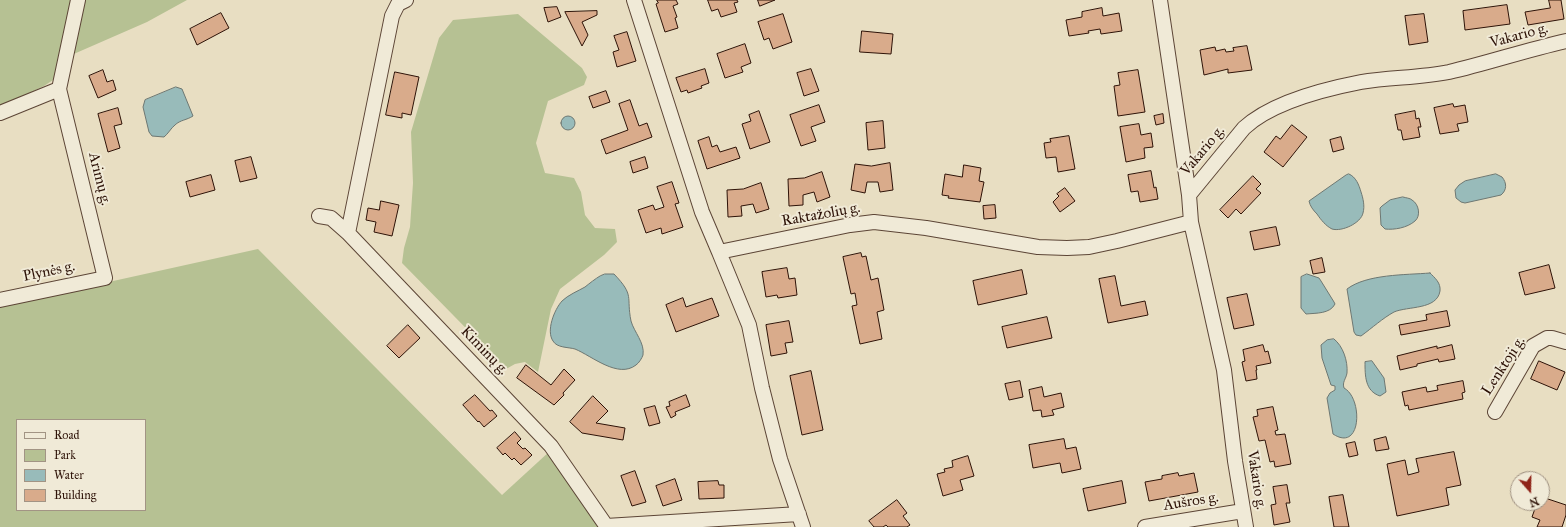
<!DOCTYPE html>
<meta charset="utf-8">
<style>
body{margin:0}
#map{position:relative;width:1566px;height:527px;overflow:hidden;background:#e8dec2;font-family:"IM FELL Great Primer",serif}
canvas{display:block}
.legend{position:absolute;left:16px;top:419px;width:130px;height:92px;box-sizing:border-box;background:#f0ead7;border:1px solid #a29484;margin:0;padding:5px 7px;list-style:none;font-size:12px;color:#2d1207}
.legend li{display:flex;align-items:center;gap:8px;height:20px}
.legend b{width:20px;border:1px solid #a29484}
.north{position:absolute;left:1510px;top:471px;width:40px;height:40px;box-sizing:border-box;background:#f0ead7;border:1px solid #a29484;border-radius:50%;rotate:160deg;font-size:11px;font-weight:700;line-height:16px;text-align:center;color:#2d1207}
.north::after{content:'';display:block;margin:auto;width:14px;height:18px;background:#8f2418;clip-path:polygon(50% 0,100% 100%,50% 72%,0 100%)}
</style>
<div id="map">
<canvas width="1566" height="527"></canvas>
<ul class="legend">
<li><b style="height:5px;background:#f0ead7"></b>Road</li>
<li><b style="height:11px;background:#b6c193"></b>Park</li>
<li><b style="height:11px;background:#98bbba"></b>Water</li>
<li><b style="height:11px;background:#d9ab8b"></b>Building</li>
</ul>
<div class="north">N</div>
</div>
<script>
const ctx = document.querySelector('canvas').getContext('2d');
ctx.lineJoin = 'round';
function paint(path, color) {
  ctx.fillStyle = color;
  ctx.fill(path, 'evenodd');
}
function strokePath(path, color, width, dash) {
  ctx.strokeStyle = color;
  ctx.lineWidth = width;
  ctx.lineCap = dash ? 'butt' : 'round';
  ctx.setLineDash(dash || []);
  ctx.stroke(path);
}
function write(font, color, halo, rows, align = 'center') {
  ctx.font = font + ' "IM FELL Great Primer",serif';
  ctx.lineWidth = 4;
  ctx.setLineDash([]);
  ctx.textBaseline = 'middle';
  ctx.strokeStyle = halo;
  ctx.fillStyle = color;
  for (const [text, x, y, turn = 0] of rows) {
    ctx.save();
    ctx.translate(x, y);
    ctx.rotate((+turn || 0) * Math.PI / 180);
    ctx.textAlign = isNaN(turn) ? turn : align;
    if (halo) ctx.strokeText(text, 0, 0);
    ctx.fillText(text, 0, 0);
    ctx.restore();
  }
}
paint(new Path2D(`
 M0,0H187L147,22L60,60L56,78L44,86L0,107Z
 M518,14L582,68L587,77L584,85L548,101L536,143L545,173L574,178L581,192L585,215L595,228L615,229L617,242L604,255L560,289L551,309L538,372L525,362L515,364L506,369L402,263L404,248L410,227L413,183L411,132L439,38L453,20Z
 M258,249L502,495L550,451L599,527H0V306ZM17,420H145V510H17Z`), '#b6c193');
const water = new Path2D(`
 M176,87L182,89L193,116C187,120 180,120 175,125C171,128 168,134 164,137L152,136L149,132L143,107L145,100Z
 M561 123a7 7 0 1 1 14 0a7 7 0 1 1-14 0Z
 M1349,174C1356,177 1359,185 1361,192C1363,198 1365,206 1363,213C1361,223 1342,232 1332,229C1326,226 1321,220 1317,214C1313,210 1310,206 1309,201L1346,175Z
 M1496,174L1502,177C1507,183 1507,190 1501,195L1465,203L1461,202L1456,198L1455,190L1459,185L1465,181Z
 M1403,197C1406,198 1410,198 1412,200C1419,204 1421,216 1415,221C1407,228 1394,230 1385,229L1381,225L1380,208L1382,206L1390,200Z
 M1430,273C1435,278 1441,283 1440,291C1437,310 1408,306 1394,312C1383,318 1372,328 1361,336L1356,335L1354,332L1347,289C1367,274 1405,275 1430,273Z
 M605,274H614C635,296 626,296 631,321C634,332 645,343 643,355C642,358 639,363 636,365C618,379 592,356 575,349C568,347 557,348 553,341C546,331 554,310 562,301C568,295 578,291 585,287C590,283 595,279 600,276Z
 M1307,274L1319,278L1321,281L1334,302L1335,304C1330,314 1316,313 1306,314L1301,308V277Z
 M1334,339C1343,346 1348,361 1347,373C1346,379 1342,382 1344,388C1363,398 1362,453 1333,434L1327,398L1330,393L1335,390V386L1331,385L1322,358L1321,345L1327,340Z
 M1372,361L1384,378L1386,392L1380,396C1365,391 1365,376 1365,362Z`);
paint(water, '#98bbba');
strokePath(water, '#6d7772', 1);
const building = new Path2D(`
 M657,0H676L678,4L673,6L677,17L675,18L678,28L665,32L656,4L658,3Z
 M708,0H737L738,2L734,3L737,12L721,17L718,9L712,11Z
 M758,0H775L760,6Z
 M1549,0H1561L1564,19L1528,25L1525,12L1550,8Z
 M1507,5L1510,24L1465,30L1463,11Z
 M557,7L561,17L548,22L544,8Z
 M1102,8L1103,16L1119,13L1122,31L1101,34L1100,29L1088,31L1089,33L1069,36L1066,20L1082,17V12Z
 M597,11V15L582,22L588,35L582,46L565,12Z
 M221,13L229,28L197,45L190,29Z
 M783,14L792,42L773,49L769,38L764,40L758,22Z
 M1424,14L1428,42L1409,45L1405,16Z
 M862,31L893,34L891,54L860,52Z
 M627,32L636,61L617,67L613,52L619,50L614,36Z
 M745,44L751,63L741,67L743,72L725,78L717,54Z
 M1247,46L1252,70L1228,73V69L1204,75L1200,50L1215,47L1216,51L1225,49L1226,52L1234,51L1233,48Z
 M705,69L709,83L701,86L702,88L688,93L687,90L681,92L676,78Z
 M811,69L819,91L804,96L797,73Z
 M103,70L107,82L113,80L116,90L98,98L89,76Z
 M1138,70L1145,112L1118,116L1114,86L1120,85L1118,73Z
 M395,72L419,77L411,115L402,113V118L386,115Z
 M606,91L610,102L593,108L589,97Z
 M630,100L639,126L647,123L652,137L606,154L601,140L628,130L619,104Z
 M1453,104L1454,107L1465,105L1468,122L1457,124L1459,131L1440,134L1434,108Z
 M819,105L825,122L811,127L816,141L801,146L790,115Z
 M118,108L122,124L114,126L120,148L108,152L98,114Z
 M759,111L770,142L750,149L742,124L751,121L749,115Z
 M1415,111L1416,119L1419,118L1421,127H1418L1420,137L1403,140L1401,130H1398L1395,115Z
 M1163,114L1164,123L1156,125L1154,116Z
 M883,121L885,148L868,150L866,123Z
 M1139,124L1141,135L1151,133L1153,147L1144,148L1145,158L1126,162L1120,127Z
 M1292,125L1307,137L1283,167L1264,152L1276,136L1280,139Z
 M1069,136L1075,169L1058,172L1056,157L1046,158L1044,143L1051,142L1050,139Z
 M709,137L712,147L717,145L720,152L736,147L740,158L707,169L698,141Z
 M1341,137L1344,149L1333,152L1330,140Z
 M251,157L257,178L240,182L235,161Z
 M645,157L648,168L633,173L630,162Z
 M890,163L893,190L880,192L878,182H867L865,193L851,190L855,164L871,166Z
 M964,165L981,168L979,181L984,182L980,202L948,198L949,196L942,195L945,174L962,177Z
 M1151,171L1154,188L1156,187L1158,199L1140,202L1138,191L1131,192L1128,175Z
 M822,172L830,197L817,202L814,192L803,195V205L789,206L788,179L804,178Z
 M211,175L215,190L190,197L186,182Z
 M1253,176L1261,184L1256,189L1261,193L1241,214L1236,209L1228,218L1220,210Z
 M672,182L679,203L675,204L683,227L662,234L661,228L646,233L638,210L653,205L655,210L664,207L657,187Z
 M761,183L769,209L756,213L753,204L741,206L742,216L728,217L727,190L743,189Z
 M1065,188L1075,201L1060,212L1053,202L1059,196L1057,194Z
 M381,201L399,205L392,236L374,232L376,222L366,220L368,208L379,210Z
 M995,205L996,218L984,219L983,206Z
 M1276,227L1280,245L1254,250L1250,232Z
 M861,253L862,257L866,256L871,280L878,278L884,310L877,312L882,339L860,344L852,306L857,305L855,293L851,294L843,257Z
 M1322,258L1325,272L1313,274L1310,261Z
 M1549,265L1555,288L1525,295L1519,273Z
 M787,268L789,279L795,278L797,295L778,298L777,295L766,297L762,272Z
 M1022,270L1027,294L978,305L973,281Z
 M1115,276L1121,306L1145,301L1148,315L1108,323L1099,279Z
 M1247,294L1254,325L1234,329L1227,298Z
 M683,298L686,307L712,298L719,316L676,332L666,305Z
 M1447,311L1450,326L1401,335L1399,325L1427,320L1426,315Z
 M1047,317L1052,338L1007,348L1002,327Z
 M789,321L793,342L785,343L787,353L771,356L766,325Z
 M408,325L420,338L399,358L387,346Z
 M1263,345L1265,352L1268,351L1271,363L1256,366L1257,370H1256L1257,379L1246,381L1242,362L1245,361L1243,350Z
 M1452,345L1455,359L1439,362L1438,359L1417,364V366L1400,370L1397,356L1437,346V348Z
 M1539,361L1565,372L1557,390L1531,379Z
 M526,365L551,385L564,369L575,380L563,393L564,395L554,405L517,378Z
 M811,371L823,430L802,435L790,376Z
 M1020,381L1023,397L1009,400L1005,384Z
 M1463,381L1465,392L1462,393L1463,399L1409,410L1408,405L1405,406L1402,392L1426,387L1427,392L1438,390L1437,386Z
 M1042,387L1044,397L1061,393L1064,407L1052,410L1054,415L1042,417L1041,410L1033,411L1029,390Z
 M475,395L490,411L492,410L497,416L484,427L479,421L478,422L463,405Z
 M686,395L690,406L675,412L676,415L671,418L666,407L670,406L669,402Z
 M593,396L608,411L596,423L625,428L623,440L582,433L570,422Z
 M655,406L660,423L649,426L644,409Z
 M1273,407L1278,430L1275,431L1276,435L1285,434L1291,464L1275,467L1274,461L1270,462L1265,440L1259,441L1253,417L1258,416L1257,410Z
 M515,432L521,439L517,443L523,449L525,448L532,455L521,465L514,458L512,460L505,453L503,455L497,448Z
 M1386,437L1389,449L1376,451L1374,440Z
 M1064,439L1066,449L1076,447L1081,469L1062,473L1060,463L1033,468L1029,445Z
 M1355,442L1358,455L1349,457L1346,444Z
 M1454,452L1461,485L1446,488L1449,505L1397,516L1387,464L1405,460L1408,475L1419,472L1416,459Z
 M968,456L974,476L960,480L963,490L943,496L937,474L945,472L944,469L953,467L952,461Z
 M635,471L646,502L632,506L621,476Z
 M1178,473L1179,476L1194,473L1198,492L1149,501L1145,482L1162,479V476Z
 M675,479L682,500L663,506L656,486Z
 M718,481L719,485H724V498L699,499L698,482Z
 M1122,481L1126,503L1088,511L1083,489Z
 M1287,485L1290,503H1286L1290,522L1274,525L1271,505L1276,504L1273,487Z
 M1343,495L1349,527H1334L1329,497Z
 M1542,497L1566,505V515L1562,527H1537L1540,520L1532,517L1537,503H1542Z
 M897,500L907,513L903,516L910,525L907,527H888L886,525L883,527H874L869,521Z`);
paint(building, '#d9ab8b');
strokePath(building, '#2d1207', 1);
const minor = new Path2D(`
 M634,0L702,212L719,252L850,225L874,222L926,228L1038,247L1067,248L1089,247L1117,241L1191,222
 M1160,0L1189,195
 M0,113L59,89
 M319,216L331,218L348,233L551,446L607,527
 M348,233L392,16L398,4L406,0
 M719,252L749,325L762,388L780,459L803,527
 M0,300L105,278L59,89L78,0
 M1495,412L1533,346L1547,338H1552L1566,342
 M606,526L799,514
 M1145,527L1243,511
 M1246,527L1235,461L1224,370L1191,222L1189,195L1244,128C1271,103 1325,89 1361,82C1390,77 1420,78 1449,72C1488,63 1526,50 1566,41`);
strokePath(minor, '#5c4536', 16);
strokePath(minor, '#f0ead7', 14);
write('15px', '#2d1207', '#f0ead7', [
 ["Vakario g.",1519,36,-15],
 ["Vakario g.",1203,151,-50],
 ["Arimų g.",99,179,76],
 ["Raktažolių g.",821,215,-10],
 ["Plynės g.",49,272,-12],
 ["Kiminų g.",484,351,46],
 ["Lenktoji g.",1504,366,-57],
 ["Vakario g.",1256,480,81],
 ["Aušros g.",1191,502,-9]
]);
</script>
